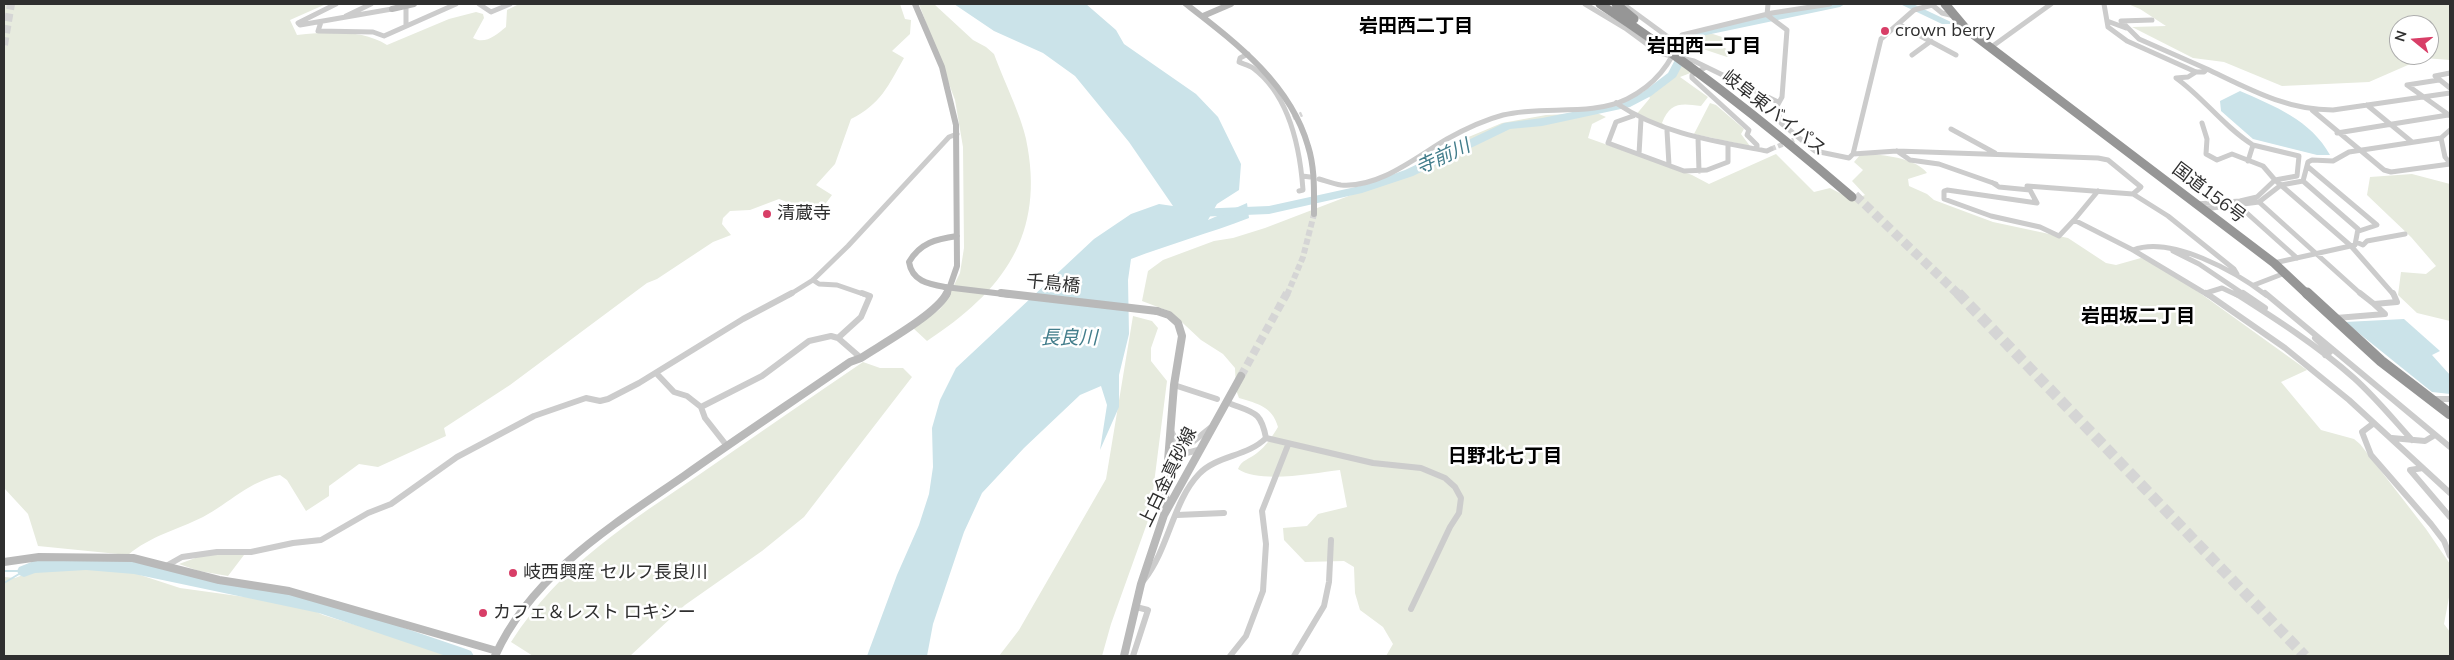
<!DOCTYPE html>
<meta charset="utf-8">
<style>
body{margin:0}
#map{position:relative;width:2454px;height:660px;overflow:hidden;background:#fff;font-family:Mulish,sans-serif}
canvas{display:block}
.frame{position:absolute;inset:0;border:5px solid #2f2f2f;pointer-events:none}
.north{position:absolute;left:2389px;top:15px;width:50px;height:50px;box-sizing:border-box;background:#fff;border:1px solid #acacac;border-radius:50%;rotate:287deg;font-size:14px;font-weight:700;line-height:20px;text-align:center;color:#2f2f2f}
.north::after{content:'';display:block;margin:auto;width:18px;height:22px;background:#d83e67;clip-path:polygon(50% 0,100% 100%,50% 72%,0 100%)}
</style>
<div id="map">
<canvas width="2454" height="660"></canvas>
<div class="frame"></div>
<div class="north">N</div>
</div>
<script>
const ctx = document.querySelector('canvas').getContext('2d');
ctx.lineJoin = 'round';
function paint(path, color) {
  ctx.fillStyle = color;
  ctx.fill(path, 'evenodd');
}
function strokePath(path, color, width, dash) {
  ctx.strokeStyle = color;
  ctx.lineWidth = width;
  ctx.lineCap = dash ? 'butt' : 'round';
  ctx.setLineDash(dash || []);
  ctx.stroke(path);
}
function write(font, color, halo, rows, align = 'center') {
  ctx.font = font + ' Mulish,"Noto Sans JP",sans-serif';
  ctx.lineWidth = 5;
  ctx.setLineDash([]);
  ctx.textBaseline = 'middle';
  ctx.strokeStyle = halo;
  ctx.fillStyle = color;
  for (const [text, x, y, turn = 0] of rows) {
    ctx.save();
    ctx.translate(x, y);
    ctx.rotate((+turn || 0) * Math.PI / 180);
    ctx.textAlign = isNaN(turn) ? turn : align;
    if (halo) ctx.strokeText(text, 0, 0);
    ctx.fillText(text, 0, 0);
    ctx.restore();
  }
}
paint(new Path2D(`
 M4,4H326L290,20L297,35C328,32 361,29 387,45L449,19L476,12L483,14L484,18L473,38C485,45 496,35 506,27L507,10L519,4H900L905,19L911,20L910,34L892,51L904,58C888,86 881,104 851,119L835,164L816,185L832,195L823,207L819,204L810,211L779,199L750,210L730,211L723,218L722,224L731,235L713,242L657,279L647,283L510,385L444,428L446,436L378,467L359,464L329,486V496L306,511L287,480L280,475C250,481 229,503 203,517C177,530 150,536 128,555L38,546L28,514L4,488Z
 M919,4H934L973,40L986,47L994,54C1003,79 1021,115 1026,139C1046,235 1003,291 927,341L913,328L940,309L946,301L960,273L964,248L963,147L955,100Z
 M2128,4H2450V60L2424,58L2369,82L2282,86L2224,62L2193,58L2132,27L2166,26L2140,9ZM2399,25H2429V55H2399Z
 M1707,32L1728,39L1723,47L1732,52L1727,57L1688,44L1693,36Z
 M1681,62L1693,72L1680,77L1708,97L1701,106C1681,103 1670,102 1662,123L1668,127L1635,116L1650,98L1648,95L1674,75Z
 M1710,103L1716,105L1744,129L1741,134L1750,146L1694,134Z
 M1597,113L1606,117L1592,124L1588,138L1692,175L1709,184L1776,154L1814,192L1830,188L1853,200L1865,195L1852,181L1863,170L1854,162L1860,155C1878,153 1916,158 1927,173L1908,179L1909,186L1927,194L1934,200L1993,222L2068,238L2106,263L2116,265L2141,258L2161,265L2307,370L2281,382L2321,430L2354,439L2360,444L2426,529L2450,564V592L2444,624L2450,632V656H1386L1393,644L1383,627L1360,610L1355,593L1354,567L1344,561L1305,562L1284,540L1283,528L1307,526L1318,514L1347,507L1340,470C1314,473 1260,484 1238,469C1241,460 1250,459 1257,453C1266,446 1272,437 1278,427C1272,406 1258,404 1239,398L1236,390L1235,368L1223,354L1201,340L1171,312L1142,301L1148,271L1163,260L1214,241L1233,238L1265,228L1406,174L1459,141L1502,123L1546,115Z
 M2412,174L2450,184V321L2417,313L2398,295L2401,272L2426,274L2436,266L2411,237L2367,195L2370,177Z
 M1133,316L1152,321L1158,328L1151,348V361L1167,381L1150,515L1111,624L1102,656H999L1019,630L1106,479Z
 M863,362L880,368H903L912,377L804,517L762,551L685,605L630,656H533L511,642C561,564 629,523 703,472C756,435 809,399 863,362Z
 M223,553L244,555L228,576L199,571L179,564L198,557Z
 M87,567L131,572L180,588L303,605L323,615L457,656H4V577L15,578L33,571Z`), '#e7ebde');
paint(new Path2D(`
 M954,4H1086L1116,30L1124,44L1196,94L1218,117L1241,164L1239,190L1217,204L1208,220L1247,203L1249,218C1210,233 1170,244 1131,259L1128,280L1129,334L1119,375V407L1100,450L1107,405L1101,386L1080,395L1024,448L982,493L964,532L933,624L927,656H867L897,575L919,525L929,494L933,467L932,428L940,400L956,368L1094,239L1131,214L1159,204L1173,206L1129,142L1075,76L1043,53L994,31Z
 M2240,91C2274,106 2311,120 2330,155H2317L2253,139L2221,111L2220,101Z
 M2404,319L2440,351L2432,355L2450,375V394L2432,392L2345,322Z`), '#cbe3e9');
strokePath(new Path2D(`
 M4,571H24
 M4,583L24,571`), '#cbe3e9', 2);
paint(new Path2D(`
 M1825,4H1845L1840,7L1692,38L1689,55L1684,58L1685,60L1676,77L1651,96L1630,107L1542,126L1510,129L1413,176L1362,193L1269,214L1196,217L1190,213L1196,209L1269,206L1360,186L1405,170L1504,123L1542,118L1623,102L1643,92L1668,73L1676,58L1680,57L1683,34Z
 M1900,4H1913L1951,22L1950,24H1942Z
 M86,558L134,562L319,599L466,649L471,651L474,656H446L319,613L134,574L86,570L35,573L24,577L19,575L17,571L19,567L34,561Z`), '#cbe3e9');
strokePath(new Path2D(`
 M1293,118L1302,114
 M1771,149L1794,140`), '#d5d5d5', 5, [5, 2.5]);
strokePath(new Path2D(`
 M1287,295L1303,257L1314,214`), '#d5d5d5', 6, [6, 3]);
strokePath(new Path2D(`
 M1241,376L1287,293`), '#d5d5d5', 8, [8, 4.5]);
strokePath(new Path2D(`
 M4,45L11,4`), '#d5d5d5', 8, [8, 4]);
strokePath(new Path2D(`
 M1855,195L1959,295`), '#d5d5d5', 9, [9, 4.5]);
strokePath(new Path2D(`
 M1958,293L2305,656`), '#d5d5d5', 11, [11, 5.5]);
strokePath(new Path2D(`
 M336,4L298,23L300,25L392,9
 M479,4L491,12L510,4
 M1585,4L1625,28L1659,53L1694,61L1778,102
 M1623,4L1679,45
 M1768,4L1767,15L1787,30L1782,97L1777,106L1781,123L1815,151L1849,158L1853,154L1897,151L2098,158L2108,160L2141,187L2133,194L2168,216L2234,269L2237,274
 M1931,4L1942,13L1954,16
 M2104,4L2108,27L2127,41L2196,72H2204L2207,69C2249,89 2286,110 2333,110L2450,93
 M406,7V26
 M346,16L371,4
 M2152,20L2121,21L2139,39L2207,69
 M2107,21L2126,28
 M321,22L318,31L373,32L384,36L456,4
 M1898,24L1956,55
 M1990,48L2051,4
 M1248,54L1240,58L1239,62C1243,64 1249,65 1253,68C1289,95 1300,148 1303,190L1299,191
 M1912,55L1931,41
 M1706,67L1692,75V78L1749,130L1747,135L1757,145V149
 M2196,72L2188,77L2176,78C2204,98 2224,127 2253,145L2248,161
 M2450,73L2435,76L2450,88
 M2439,80L2407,85L2449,115
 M1616,103C1662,134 1713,141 1767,151L1771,149
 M2367,105L2412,142
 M2312,110L2384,170L2391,172L2450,164
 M1633,116L1616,122L1608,143L1684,171L1707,170L1728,162V144
 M2202,123L2207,139L2206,154L2217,160L2232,154L2263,166L2275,180L2351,246L2394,295
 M1951,129L1995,153
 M1667,131L1669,165
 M2337,133L2448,115
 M1698,138L1699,171
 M2441,138L2445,157L2450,163
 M1897,151L1910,160L1939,164L1996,184
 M1639,154L1641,119
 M1853,154L1881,39L1914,10L1932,5
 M2307,166L2377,225L2359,231
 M1302,176L1310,177
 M1319,179C1326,181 1334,184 1341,185C1380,188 1416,157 1447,139C1465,129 1484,120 1503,115C1543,105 1590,117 1627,99C1655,85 1671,64 1682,35L1772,13L1830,4
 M1993,183L1999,187L2030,190L2037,203L1947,190L1944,191V199L1991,216L2040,227L2059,236L2074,220L2133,250L2208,295
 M2027,186L2133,194
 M2259,202L2362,295
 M2196,204L2240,201L2257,197L2275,180L2297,176L2299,156L2253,145
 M2239,206L2297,258
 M2204,209L2259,202L2281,185L2303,181L2308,162L2312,160L2333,161L2349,152L2441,138L2450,130
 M2074,220L2098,191
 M2356,242L2363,245L2367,241L2405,234
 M2133,250C2171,235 2236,272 2266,295
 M2173,251L2199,264L2245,295
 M2274,263L2355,245L2358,229L2303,181
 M813,280L819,284L837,285L866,295
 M2254,285L2285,273
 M2206,293L2222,288L2237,295
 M789,295L813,280L848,246L949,137L957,134`), '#ccc', 5);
strokePath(new Path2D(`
 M2206,293L2285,348L2349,400L2450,493
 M2235,293C2276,319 2318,346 2354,378C2375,397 2393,419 2412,440
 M2243,293L2265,308
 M2265,293L2450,447
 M2360,293L2374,304L2397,302L2393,293
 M2336,318L2385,314L2374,304
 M2315,338L2330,352L2325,355
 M861,358L838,338L861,317L870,296L862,293
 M657,374L674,392L687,396L701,407L705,418L727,446
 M1174,385L1217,399
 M2433,399H2450
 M701,407L762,376L809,341L831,336L838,338
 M2374,423L2362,432L2371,455L2431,524L2444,541L2450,556
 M1171,431L1178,444L1189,445L1210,428
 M1266,438L1373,463L1421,468L1445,478L1455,487L1461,498L1459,513L1450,527L1411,609
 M2392,438L2425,441L2435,435
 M1169,448L1183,454L1198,450
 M2423,468L2410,470L2450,517
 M1177,515L1224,513
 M166,566L182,557L217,552H251L293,543L321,540L368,513L391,504L457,457L534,416L586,398L600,401L608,399L639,383L743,319L792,293
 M1144,580C1169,548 1173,501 1199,474C1217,455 1247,457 1266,438C1261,412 1255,413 1231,404
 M1133,656L1148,610L1136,607
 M1230,656L1246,636L1263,591L1266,544L1262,511L1288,445
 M1294,656L1324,606L1329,582L1331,540`), '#ccc', 6);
strokePath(new Path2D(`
 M915,4L942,67L956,125L957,266L947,295
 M1186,4C1235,42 1290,83 1308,146C1315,168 1314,191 1314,214
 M392,9L414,4
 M1203,16L1231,4
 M945,287C928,284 912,281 909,262C920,243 936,239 957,236`), '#b9b9b9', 6);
strokePath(new Path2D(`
 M1157,311L1169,315L1178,323L1182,336L1174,385L1164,511
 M4,562L39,557L133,558L219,580L289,591L497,651
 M495,656C532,574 613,525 684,476C739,437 795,400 850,362L861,358C882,344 937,314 947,293
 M1124,656L1141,584L1164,515L1241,376`), '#b9b9b9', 8);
strokePath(new Path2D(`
 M1945,4L1966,29L2274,263L2308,295`), '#969696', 9);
strokePath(new Path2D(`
 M2307,293L2381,361L2450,414`), '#969696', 11);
strokePath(new Path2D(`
 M945,287L1012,295`), '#b9b9b9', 6);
strokePath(new Path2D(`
 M1001,293L1157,311`), '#b9b9b9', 8);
strokePath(new Path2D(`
 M1600,4C1689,62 1772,128 1852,197
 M1616,4L1634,19`), '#969696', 9);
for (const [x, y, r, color] of [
 [1885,31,5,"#d83e67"],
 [767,214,5,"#d83e67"],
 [513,573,5,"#d83e67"],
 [483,613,5,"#d83e67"]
]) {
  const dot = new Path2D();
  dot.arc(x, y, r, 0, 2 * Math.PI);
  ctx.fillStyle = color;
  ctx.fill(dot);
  strokePath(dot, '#fff', 2);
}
write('18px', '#2f2f2f', '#fff', [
 ["crown berry",1895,31],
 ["清蔵寺",777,214],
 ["岐西興産 セルフ長良川",523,573],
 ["カフェ＆レスト ロキシー",493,613]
], 'left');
write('18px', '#2f2f2f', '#fff', [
 ["岐阜東バイパス",1774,113,38],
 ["国道156号",2209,193,37],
 ["千鳥橋",1053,284,6],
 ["上白金真砂線",1168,477,-64]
]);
write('bold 19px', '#000', '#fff', [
 ["岩田西二丁目",1416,26],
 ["岩田西一丁目",1704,46],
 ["岩田坂二丁目",2138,316],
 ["日野北七丁目",1505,456]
]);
write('italic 19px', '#427d8b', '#fff', [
 ["寺前川",1443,157,-25],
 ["長良川",1069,338]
]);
</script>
